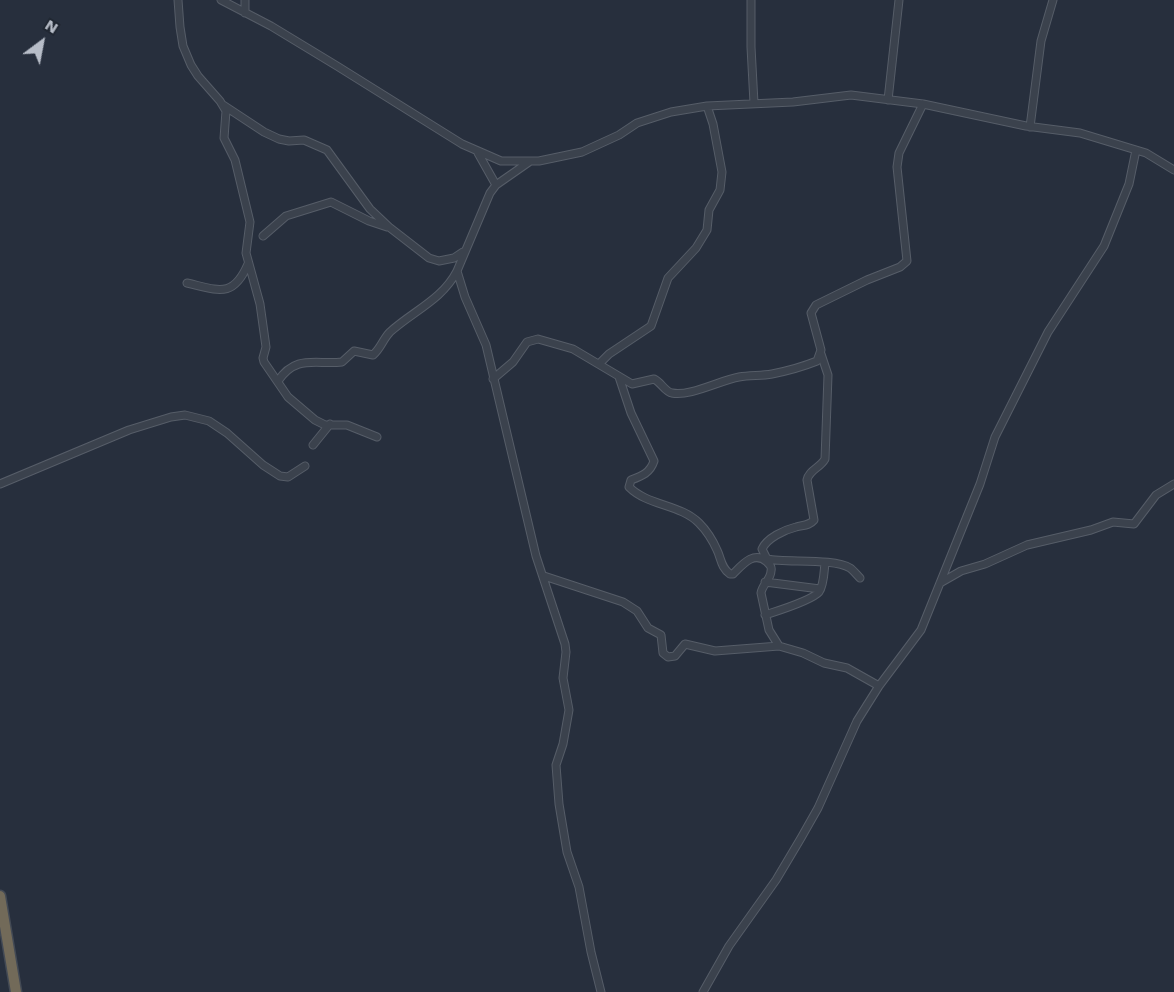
<!DOCTYPE html>
<style>
body{margin:0}
#map{position:relative;width:1174px;height:992px;overflow:hidden;background:#272f3d;font-family:"Work Sans",sans-serif}
canvas{display:block}
.north{position:absolute;left:12px;top:12px;width:60px;height:60px;-webkit-text-stroke:4px #202732;paint-order:stroke;rotate:32deg;font-size:16px;font-weight:700;line-height:24px;text-align:center;color:#b7bdc8}
.north::after{content:'';display:block;margin:auto;width:21px;height:27px;background:#b7bdc8;clip-path:polygon(50% 0,100% 100%,50% 72%,0 100%)}
</style>
<div id="map">
<canvas width="1174" height="992"></canvas>
<div class="north">N</div>
</div>
<script>
const ctx = document.querySelector('canvas').getContext('2d');
ctx.lineJoin = 'round';
function strokePath(path, color, width, dash) {
  ctx.strokeStyle = color;
  ctx.lineWidth = width;
  ctx.lineCap = dash ? 'butt' : 'round';
  ctx.setLineDash(dash || []);
  ctx.stroke(path);
}
const minor = new Path2D(`
 M178,0L180,27L183,46L191,65L198,76L220,101L226,111L224,138L235,160L250,222L246,253L260,304L266,347L263,358L264,362L288,397L315,420L325,425H347L377,437
 M221,0L271,26L337,66L462,144L501,161H539L582,152L619,135L637,123L671,112L707,106L793,102L851,95L923,104L1026,126L1080,133L1146,153L1174,170
 M751,0V47L754,103
 M245,13V0
 M888,100L899,0
 M223,105L264,132L279,139L289,141L304,140L327,150L370,209L389,227L429,258L439,261L454,258L463,252
 M1030,127L1041,41L1053,0
 M478,153L496,185
 M529,162L496,185L490,193L457,271L465,297L486,345L536,556L565,644L566,652L563,678L569,710L563,744L556,765L559,804L567,852L579,887L591,952L601,992
 M263,236L286,216L331,202L369,221L387,227
 M187,283C218,290 233,299 248,264
 M600,363L609,354L651,326L668,278L696,248L707,230L709,210L720,190L722,172L713,124L707,106
 M619,377L631,413L654,461C650,473 642,476 631,480L629,487C648,506 680,504 699,523C706,530 713,541 717,550C721,558 721,568 730,574H733C742,565 754,550 767,562C770,565 772,567 771,571C771,579 762,585 761,593L769,630L779,646
 M493,379L513,362L527,342L538,339L573,349L632,384L654,379C661,382 665,392 672,393C689,397 721,380 739,377C750,375 761,376 772,374C787,371 802,367 817,361L821,350L811,313L816,305L867,280L900,267L907,261L897,167L899,153L923,104
 M278,381C296,354 316,365 342,362L354,351L373,355C381,348 383,339 390,332C413,311 442,300 457,271
 M313,445L330,424
 M0,484L129,430L171,417L185,415L209,421L227,433L263,465L280,476L288,477L305,466
 M767,559C786,563 834,558 850,568C853,570 857,575 860,578
 M768,561L762,549C767,538 784,530 796,527C803,525 809,526 814,520L807,480C809,470 820,468 825,459L828,375L821,354
 M544,576L623,602L637,611L648,628L661,635L663,653L668,657L675,656L685,644L715,651L779,646L803,653L824,663L847,668L879,686
 M765,582L820,589
 M940,583L961,571L985,564L1027,545L1091,530L1113,522L1134,524L1156,495L1174,484
 M765,615C777,611 811,601 819,592C824,585 824,571 825,563
 M703,992L729,946L776,880L801,838L818,808L857,721L879,686L921,630L980,484L995,437L1048,332L1104,246L1129,184L1136,150`);
const highway = new Path2D(`
 M0,896L16,992`);
strokePath(minor, '#565d68', 9);
strokePath(highway, '#434a55', 13);
strokePath(minor, '#3b424d', 7);
strokePath(highway, '#726a59', 10);
</script>
